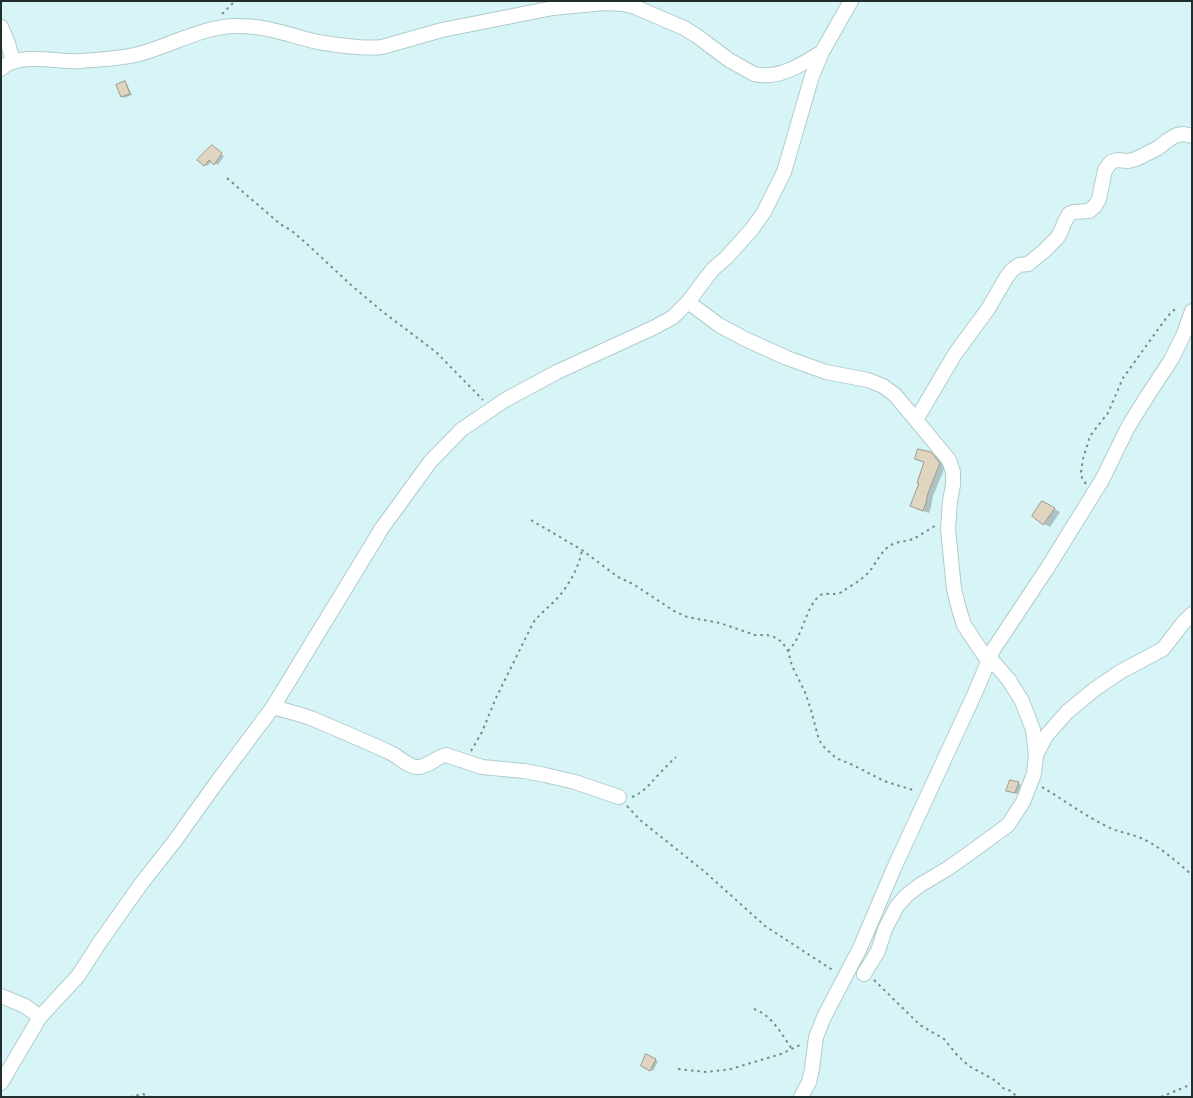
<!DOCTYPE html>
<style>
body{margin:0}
#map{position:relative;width:1193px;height:1098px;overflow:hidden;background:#d7f4f7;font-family:Arial,sans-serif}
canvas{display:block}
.frame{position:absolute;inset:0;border:2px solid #222d2e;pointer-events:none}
</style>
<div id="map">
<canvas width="1193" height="1098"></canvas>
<div class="frame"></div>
</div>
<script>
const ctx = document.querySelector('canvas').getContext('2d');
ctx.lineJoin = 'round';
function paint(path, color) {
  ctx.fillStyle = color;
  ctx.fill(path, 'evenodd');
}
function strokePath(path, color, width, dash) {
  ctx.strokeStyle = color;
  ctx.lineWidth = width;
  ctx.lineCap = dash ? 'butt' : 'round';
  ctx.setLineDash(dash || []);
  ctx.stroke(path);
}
paint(new Path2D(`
 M125,82L127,84L132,95L125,98L122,96Z
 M212,147L224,156L218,165L212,161L207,166L205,165Z
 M931,454L937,457L945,467L933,496L931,507L929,513L917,509Z
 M1042,502L1060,512L1050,527L1044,524Z
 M1018,783L1021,785L1018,794L1010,792Z
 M647,1056L658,1061L653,1071L643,1065Z`), '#0003');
const building = new Path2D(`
 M125,81L130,94L121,97L116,85Z
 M212,145L222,153L214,165L209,160L204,166L197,160Z
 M918,449L931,452L940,463L928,493L926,503L923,511L910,506L919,483H917L924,462L915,459Z
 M1042,501L1055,508L1043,525L1032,516Z
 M1010,780L1019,782L1015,793L1006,791Z
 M646,1054L656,1059L650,1071L641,1066Z`);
paint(building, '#e0d5c1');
strokePath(building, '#a29884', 1);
const minor = new Path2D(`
 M1,27L8,43L13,62
 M1,69C17,51 61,63 82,61C101,59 121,59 139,54C173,45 204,25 240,26C267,26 292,36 318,42C336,45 365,49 382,47L442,30L553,8L605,3L623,4L635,7L684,28L697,36L729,60L754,74C778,80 803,64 822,52
 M688,302L719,325L745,339L787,358L826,372L868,380L883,386L895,395L916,420L949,460L953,472V485L950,501L948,529L954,589L959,609L964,625L988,661
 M916,420L955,354L988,309L1006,278L1012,270L1019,265L1028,264L1044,251L1057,238L1061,231L1065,221L1069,214L1074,212L1089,211L1095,206L1099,199L1105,170L1111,162L1117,160L1128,161L1136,159L1158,148L1168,140L1177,135L1184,134L1192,136
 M990,658L1009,680L1022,701L1033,730L1036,755
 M273,707C286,711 300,714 313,719C339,730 365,741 391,753C399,757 408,767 418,767C428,767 436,757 446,755L482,767L524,771L545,775L575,782L619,797
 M864,974L878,951L885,929L897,906L907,895L920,885L947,869L967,855L1008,825L1023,802L1034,774L1036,755L1046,736L1067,712L1095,689L1120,672L1163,649L1183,623L1192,614
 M1,996L25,1006L40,1017
 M1,1083L40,1017L78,976L100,942L141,884L174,842L217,782L273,707L382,528L430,462L461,430L505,400L557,372L655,327L673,317L688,302L713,269L726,258L752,229L764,212L784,172L812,76L822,52L851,1
 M801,1097L809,1082L812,1069L816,1037L824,1017L860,948L894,868L975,693L993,650L1048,567L1102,480L1128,427L1146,398L1171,360L1183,336L1192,311`);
strokePath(minor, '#b0cccf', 16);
strokePath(new Path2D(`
 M222,14L235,1
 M227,178L280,224L292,231L307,244L351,285L383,312L436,352L483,400
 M1086,484L1082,478L1081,472L1083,459L1090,436L1108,413L1123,378L1167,317L1174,310L1179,309
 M531,520L582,550L618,577L633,584L674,611L687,617L720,623L755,635H767L774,637L782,642L788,651L792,666L805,692L811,710L819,740L824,747L836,758L853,765L884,781L916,791
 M788,651C803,636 804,613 817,598C823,590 834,597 842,592C850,586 860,581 867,574C875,566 879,554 888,547C896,541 905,542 913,539C921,535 929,529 937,525
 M471,751L482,732L496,698L533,623C541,612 552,605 560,595C571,582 579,566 582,550
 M1042,787C1064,800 1085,816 1108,827C1120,833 1134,834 1145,840C1163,849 1177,862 1192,875
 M632,797C645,792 652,781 662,771C666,766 671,762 676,757
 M627,806L640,820L705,872L765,926L834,971
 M874,980L920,1025L944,1039L957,1055L969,1066L996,1081L1003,1088L1011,1091L1017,1097
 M754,1009C772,1015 782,1035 792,1049
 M678,1069L706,1072L731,1069L781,1054L802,1044
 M130,1097L143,1094L150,1097
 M1161,1097L1192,1084`), '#788b8d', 2, [2.5, 4]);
strokePath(minor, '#fff', 14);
</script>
